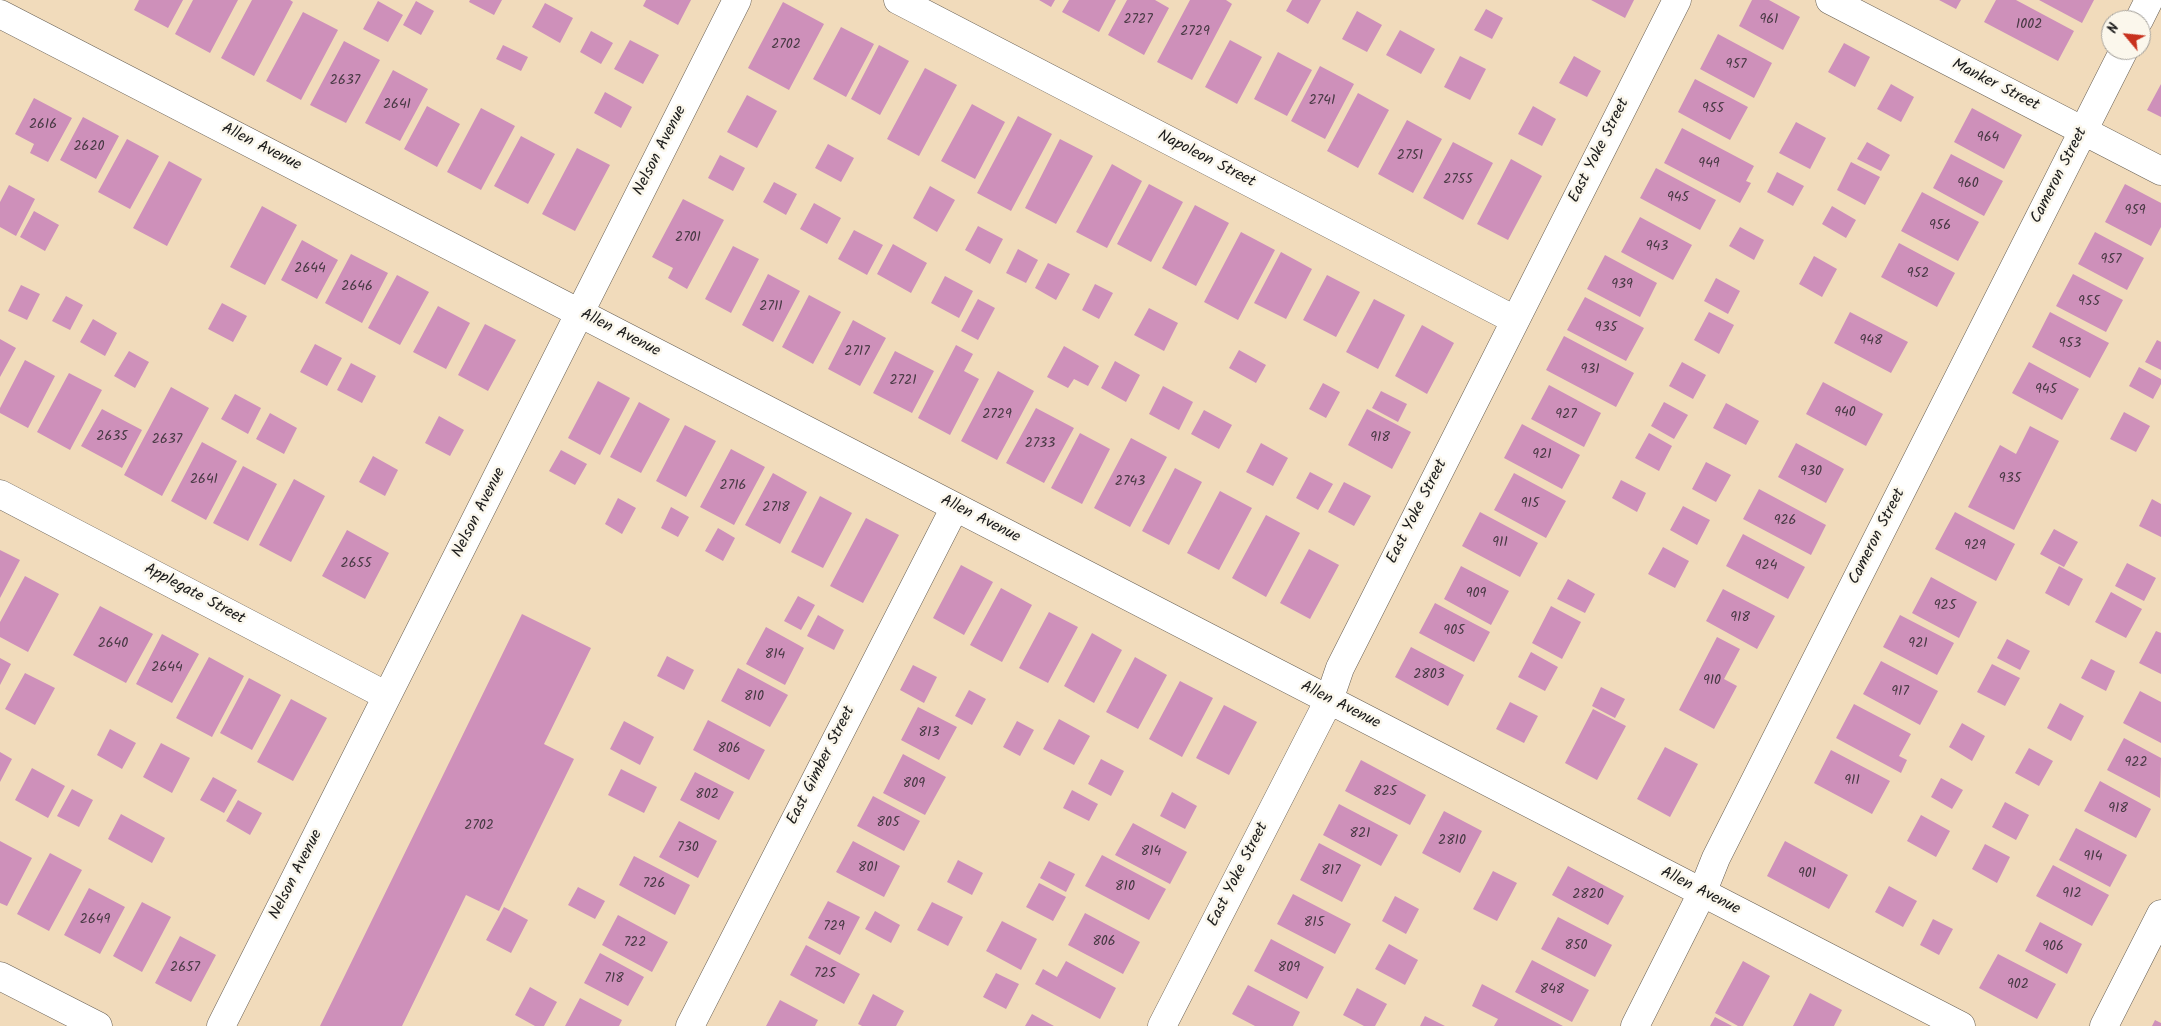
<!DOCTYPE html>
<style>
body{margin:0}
#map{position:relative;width:2161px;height:1026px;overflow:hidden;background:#f1dbbb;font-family:Kalam,sans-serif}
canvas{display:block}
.north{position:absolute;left:2101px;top:10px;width:50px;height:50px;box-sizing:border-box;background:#fbf7ec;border:1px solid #a29f99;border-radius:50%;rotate:298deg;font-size:14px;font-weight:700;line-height:20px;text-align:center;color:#1c1c1c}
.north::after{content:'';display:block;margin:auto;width:18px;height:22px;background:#c8321e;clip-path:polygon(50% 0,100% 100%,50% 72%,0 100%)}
</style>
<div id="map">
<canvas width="2161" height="1026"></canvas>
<div class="north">N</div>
</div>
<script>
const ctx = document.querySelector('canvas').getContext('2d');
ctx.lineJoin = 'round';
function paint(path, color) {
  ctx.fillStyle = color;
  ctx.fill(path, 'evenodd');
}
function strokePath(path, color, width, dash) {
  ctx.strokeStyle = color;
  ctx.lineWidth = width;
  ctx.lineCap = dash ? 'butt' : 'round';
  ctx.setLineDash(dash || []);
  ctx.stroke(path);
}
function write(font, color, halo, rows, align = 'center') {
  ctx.font = font + ' Kalam,sans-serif';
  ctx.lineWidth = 5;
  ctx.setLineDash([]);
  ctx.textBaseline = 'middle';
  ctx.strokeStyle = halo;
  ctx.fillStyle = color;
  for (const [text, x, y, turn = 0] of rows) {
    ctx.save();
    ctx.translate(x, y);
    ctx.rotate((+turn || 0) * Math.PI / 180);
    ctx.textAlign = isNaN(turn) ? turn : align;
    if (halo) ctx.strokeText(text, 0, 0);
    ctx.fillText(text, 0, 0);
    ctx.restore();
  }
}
paint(new Path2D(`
 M139,0H183L168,28L134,10Z
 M193,0H238L210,53L175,34Z
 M252,0H290L293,2L254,76L221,58Z
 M470,0H502L494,15L469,2Z
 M646,0H691L678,25L643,6Z
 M1039,0H1055L1051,7Z
 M1069,0H1116L1099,32L1062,12Z
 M1127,0H1155L1169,8L1144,55L1108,35Z
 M1190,0H1226L1232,4L1192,80L1157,62Z
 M1292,0H1321L1308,24L1286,11Z
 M1591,0H1634L1625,18Z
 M1752,0H1769L1800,17L1783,50L1739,26Z
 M1939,0H1961L1956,9Z
 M1996,0H2016L2074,31L2058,61L1984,22Z
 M2039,0H2094L2082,23Z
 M378,1L403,15L388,42L363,29Z
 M416,1L434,11L421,35L403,25Z
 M783,2L824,24L789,90L748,68Z
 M545,3L573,18L560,43L532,27Z
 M1486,9L1503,18L1492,39L1474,30Z
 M1357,11L1382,25L1367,52L1342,39Z
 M303,12L338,30L301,100L266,81Z
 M841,27L874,44L846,97L813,79Z
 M1400,30L1435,49L1421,74L1386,55Z
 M591,31L613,43L601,64L580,52Z
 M1718,34L1772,63L1754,98L1700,69Z
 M630,40L659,55L643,84L614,69Z
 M1230,40L1262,57L1237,104L1205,87Z
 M344,41L380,60L346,123L310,105Z
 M1844,43L1870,57L1855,87L1828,72Z
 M503,45L528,57L521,71L496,59Z
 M879,45L909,61L880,115L851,99Z
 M1278,52L1312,70L1287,116L1254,99Z
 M1460,56L1486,69L1470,100L1444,87Z
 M1574,56L1601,71L1587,97L1559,83Z
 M1320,66L1354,84L1325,139L1291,121Z
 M925,68L957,85L919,156L887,139Z
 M393,70L428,89L400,141L365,123Z
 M1695,79L1748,107L1730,140L1678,112Z
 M1891,84L1914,97L1901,122L1877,109Z
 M2161,84V117L2147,110Z
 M605,92L632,107L621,128L594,113Z
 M1358,93L1389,110L1358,168L1327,151Z
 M747,95L777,111L757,148L727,132Z
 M34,98L72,118L48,162L30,153L34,144L15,134Z
 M972,104L1005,122L975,179L941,161Z
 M427,106L460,124L437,167L404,149Z
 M1533,106L1556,119L1542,146L1518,134Z
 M481,108L515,126L481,190L447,172Z
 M1972,108L2022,135L2004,169L1954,142Z
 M1018,116L1052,134L1011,211L977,193Z
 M83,117L119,136L96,179L60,160Z
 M1407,120L1442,139L1413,193L1378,174Z
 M1796,122L1826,138L1810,169L1779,153Z
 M1682,128L1754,166L1746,181L1751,183L1740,203L1664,163Z
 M521,136L555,154L528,204L494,186Z
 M127,139L159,156L130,209L98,192Z
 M1060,139L1093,156L1056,224L1025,208Z
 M1453,142L1493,163L1463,220L1423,198Z
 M1867,142L1890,155L1881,171L1857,159Z
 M828,144L854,158L841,182L815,168Z
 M577,148L610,165L575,231L542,214Z
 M1951,154L2003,181L1984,216L1933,188Z
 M720,155L745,168L733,191L708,178Z
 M1511,159L1542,176L1508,240L1477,224Z
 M169,161L202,179L167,246L133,228Z
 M1851,162L1880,177L1865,205L1837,190Z
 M1112,164L1142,181L1107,248L1076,232Z
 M1656,168L1716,200L1700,230L1640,198Z
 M1777,172L1804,186L1793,206L1767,192Z
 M774,182L797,194L786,215L763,202Z
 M1149,184L1183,202L1151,262L1117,244Z
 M2125,184L2161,203V227L2151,246L2105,222Z
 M9,185L35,199L16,236L0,227V202Z
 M930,186L955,200L937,232L913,218Z
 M1922,192L1979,222L1958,261L1901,231Z
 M683,199L724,220L687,289L668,278L673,268L652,257Z
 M814,203L841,218L827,244L800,229Z
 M1195,205L1229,223L1196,286L1162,268Z
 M262,206L297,225L265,285L230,267Z
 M1832,206L1856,220L1846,238L1822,224Z
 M34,211L59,225L45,251L20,237Z
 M1640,217L1692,245L1673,280L1621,252Z
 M978,226L1003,239L990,264L965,250Z
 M1740,227L1764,240L1754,260L1729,246Z
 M854,230L883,245L867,275L838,259Z
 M1241,232L1275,250L1238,320L1204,302Z
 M2095,232L2144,258L2127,290L2078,264Z
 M302,240L338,260L317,299L281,280Z
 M1899,243L1955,273L1937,307L1881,277Z
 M893,244L927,263L911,293L877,274Z
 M733,246L759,259L731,313L705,299Z
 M1018,249L1038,260L1026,283L1006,273Z
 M1281,252L1312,269L1286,319L1254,303Z
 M351,254L388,273L362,323L325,303Z
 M1605,255L1657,283L1640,317L1587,289Z
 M1814,256L1837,269L1822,297L1799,284Z
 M1048,263L1070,274L1056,300L1035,288Z
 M768,274L800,291L773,342L742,325Z
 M2073,274L2123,300L2106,332L2056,306Z
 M397,275L429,292L400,345L368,328Z
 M1327,275L1360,292L1336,337L1303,320Z
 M945,276L973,291L959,318L931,303Z
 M1716,278L1740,291L1728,314L1704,301Z
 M1095,284L1113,293L1099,319L1082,310Z
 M21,285L40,294L27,320L8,311Z
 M809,295L841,312L813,364L782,347Z
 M66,296L83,305L70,330L52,321Z
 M1585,297L1644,328L1626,361L1567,330Z
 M978,299L995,308L978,340L961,331Z
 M1374,299L1405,315L1378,369L1346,352Z
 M222,303L247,316L233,342L208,329Z
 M438,306L470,323L446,369L413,352Z
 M1149,308L1178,323L1164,351L1134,335Z
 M1709,312L1734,325L1719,354L1694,340Z
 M1850,312L1908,342L1891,373L1834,343Z
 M2050,312L2109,343L2090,378L2032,347Z
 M93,319L117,333L105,356L80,342Z
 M853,320L886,338L860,386L828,369Z
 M485,324L516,340L488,391L458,375Z
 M1422,325L1454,343L1427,394L1395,376Z
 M1564,336L1634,373L1616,407L1546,370Z
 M0,339L16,348L0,377Z
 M2157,340L2161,342V370L2145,362Z
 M315,344L342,358L327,386L300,372Z
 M956,345L973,354L964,371L979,379L950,435L918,418Z
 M1064,346L1099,366L1088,386L1074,379L1068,388L1047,377Z
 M1239,350L1266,365L1256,383L1229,368Z
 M129,351L149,362L135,388L114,376Z
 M895,351L934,371L912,413L873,393Z
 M25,360L55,376L28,428L0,413V408Z
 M1115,361L1140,375L1126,402L1101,388Z
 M1682,362L1706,375L1693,399L1669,386Z
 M2029,362L2079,389L2062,420L2012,393Z
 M351,363L376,376L362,403L337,390Z
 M2139,367L2161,379V384L2153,399L2129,386Z
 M998,371L1034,391L997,460L961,441Z
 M69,373L102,390L70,450L37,432Z
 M598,381L630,398L600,455L568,438Z
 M1823,382L1883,414L1866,446L1806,414Z
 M1323,383L1340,392L1326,418L1309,409Z
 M1549,385L1601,413L1584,447L1531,419Z
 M1163,386L1193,402L1179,430L1149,414Z
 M171,387L209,408L162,496L124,475Z
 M1381,391L1407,404L1398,422L1372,408Z
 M235,394L261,408L248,434L221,419Z
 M639,402L670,419L641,473L610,457Z
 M1664,402L1688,415L1674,439L1651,426Z
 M1726,403L1759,421L1746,445L1713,428Z
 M1036,408L1074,428L1044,483L1006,463Z
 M102,409L142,430L122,468L81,446Z
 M1367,409L1411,432L1392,469L1348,445Z
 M1204,410L1232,425L1219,449L1191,434Z
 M2124,412L2150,426L2136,452L2110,439Z
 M270,413L297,428L284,454L256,439Z
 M439,416L464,430L450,456L425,443Z
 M1522,424L1580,455L1562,489L1504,458Z
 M685,425L716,441L686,497L656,481Z
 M2030,426L2059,441L2014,530L1968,507L2000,445L2016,454Z
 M1080,433L1110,449L1082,504L1051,488Z
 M1649,433L1672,446L1659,471L1635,458Z
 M1131,438L1167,457L1130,527L1094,508Z
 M202,442L237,461L206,520L171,501Z
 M1261,443L1288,458L1273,486L1246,472Z
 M1796,443L1844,469L1826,503L1778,477Z
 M731,449L765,467L734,525L700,507Z
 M561,450L587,464L575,485L549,471Z
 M373,456L398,470L385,496L359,482Z
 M1706,462L1731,475L1716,502L1692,489Z
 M243,466L277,484L248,541L213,523Z
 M1175,468L1202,482L1169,545L1142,531Z
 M1310,472L1333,484L1318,510L1296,498Z
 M773,473L807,492L780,544L745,525Z
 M1514,473L1566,501L1546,538L1494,510Z
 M294,479L325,496L291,562L259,545Z
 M1621,480L1646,493L1637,512L1612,498Z
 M1344,482L1371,496L1354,526L1328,512Z
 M1759,489L1826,525L1811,555L1743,519Z
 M1220,491L1252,508L1219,570L1187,553Z
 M820,496L852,513L823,568L791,552Z
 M618,498L636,508L622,534L605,524Z
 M2152,499L2161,504V537L2139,526Z
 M1683,506L1710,520L1697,545L1670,530Z
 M671,507L689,517L678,537L661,528Z
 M1480,512L1538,543L1520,577L1462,546Z
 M1955,512L2015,544L1996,581L1935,549Z
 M1266,515L1300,533L1266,597L1232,578Z
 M866,518L899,535L863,603L830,586Z
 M718,528L735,538L723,561L705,551Z
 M2054,529L2078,542L2064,567L2040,554Z
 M347,530L389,553L365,599L322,576Z
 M1743,534L1805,567L1788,599L1726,566Z
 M1663,547L1689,561L1675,588L1648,574Z
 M1309,549L1339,565L1310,619L1280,603Z
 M0,550L20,560L0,598Z
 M2127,563L2156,578L2144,601L2115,586Z
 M961,565L993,582L964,635L933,618Z
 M1461,566L1509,591L1491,625L1444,599Z
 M2059,566L2083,579L2069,606L2045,593Z
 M25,576L59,594L28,652L0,637V622Z
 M1931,577L1977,602L1959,638L1912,613Z
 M1568,579L1595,594L1585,613L1557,599Z
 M1001,588L1032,605L1002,662L970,645Z
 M1723,589L1775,616L1757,649L1706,621Z
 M2111,592L2142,609L2126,638L2095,622Z
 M798,596L815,605L801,630L784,621Z
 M1435,603L1490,632L1474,662L1419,633Z
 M100,606L153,634L126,683L73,655Z
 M1551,606L1581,622L1562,659L1532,643Z
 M1049,612L1078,627L1048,683L1019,668Z
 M522,614L591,648L544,744L574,759L499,911L466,895L402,1026H320Z
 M818,615L844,630L834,650L807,636Z
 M1900,615L1954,643L1937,675L1883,647Z
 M766,627L804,648L785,685L746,664Z
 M2156,631L2161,633V674L2139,663Z
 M1092,633L1122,650L1094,703L1064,686Z
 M162,634L199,654L172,703L136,684Z
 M1717,637L1740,649L1724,679L1737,686L1714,729L1679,710Z
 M2007,639L2030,651L2020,670L1997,658Z
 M1411,647L1464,675L1448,706L1395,677Z
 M1531,652L1558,667L1545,691L1518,677Z
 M667,656L694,670L684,690L657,676Z
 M209,657L244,676L212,737L176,718Z
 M1135,657L1167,675L1138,729L1106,712Z
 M0,658L11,664L0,685Z
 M2091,659L2115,671L2106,691L2081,678Z
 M1881,661L1938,691L1920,725L1863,694Z
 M1992,664L2020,678L2005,706L1977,692Z
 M913,665L937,677L924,703L900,690Z
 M738,668L788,695L770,727L721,701Z
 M25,673L55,688L35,725L5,709Z
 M249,678L281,695L252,750L220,733Z
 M1180,681L1213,698L1182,757L1149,739Z
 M1601,687L1625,699L1615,718L1592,706Z
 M969,690L986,699L972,725L955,716Z
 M2140,691L2161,702V743L2123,723Z
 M291,699L327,718L293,781L257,762Z
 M1510,702L1538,716L1524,743L1496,729Z
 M2060,703L2084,716L2071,741L2047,728Z
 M1854,704L1911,734L1899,756L1907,760L1901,773L1836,738Z
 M1224,705L1257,722L1229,775L1196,758Z
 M918,707L957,727L939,760L901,740Z
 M1593,709L1626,726L1597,780L1565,763Z
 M1059,719L1090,736L1074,765L1043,749Z
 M708,720L765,750L749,780L693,750Z
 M624,721L654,737L640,765L610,749Z
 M1017,721L1034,730L1020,756L1003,747Z
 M1962,723L1985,736L1972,761L1949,747Z
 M110,729L136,743L122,769L97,755Z
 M2124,738L2161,758L2160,798L2107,770Z
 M161,743L190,758L172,793L143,777Z
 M1665,747L1698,764L1670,817L1637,799Z
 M2029,748L2053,761L2039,786L2015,773Z
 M1831,750L1890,781L1872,814L1814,783Z
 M0,752L12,759L0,782Z
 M903,754L946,777L925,815L883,793Z
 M1101,759L1124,771L1111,796L1088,784Z
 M1361,760L1426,795L1410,825L1345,791Z
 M32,768L65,786L48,818L15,800Z
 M621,769L657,787L644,813L608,795Z
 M695,772L734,792L719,820L680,800Z
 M213,777L237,790L224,813L200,800Z
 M1941,778L1963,790L1952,809L1931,797Z
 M2100,781L2151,809L2136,838L2084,811Z
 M72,789L93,800L79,827L57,816Z
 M1072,790L1098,804L1089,821L1063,808Z
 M1172,792L1197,806L1185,829L1160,816Z
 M873,796L920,821L904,851L857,826Z
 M238,800L262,813L250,835L226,821Z
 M2005,802L2029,815L2016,840L1992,827Z
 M1339,804L1398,835L1381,866L1323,835Z
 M1444,811L1482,831L1460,873L1422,853Z
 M121,814L165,838L152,863L108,839Z
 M1921,815L1950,831L1936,857L1907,841Z
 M679,821L717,841L698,878L659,857Z
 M1133,823L1187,852L1170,884L1115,855Z
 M2076,828L2127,855L2110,887L2059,860Z
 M0,841L32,858L7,906L0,903Z
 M853,841L900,866L884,897L836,872Z
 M1785,841L1848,875L1829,909L1767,876Z
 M1319,843L1361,865L1342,902L1300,880Z
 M1985,844L2010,857L1997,883L1972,869Z
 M50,853L82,870L49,931L17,914Z
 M1102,855L1166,889L1149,920L1085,886Z
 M634,856L690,885L675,915L619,885Z
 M958,860L983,873L972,895L947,882Z
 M1049,861L1075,874L1066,892L1040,878Z
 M2053,865L2109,895L2092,926L2036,896Z
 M1568,866L1624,896L1608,925L1552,895Z
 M1493,871L1517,883L1497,921L1473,909Z
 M1039,883L1066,897L1053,921L1026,907Z
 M1889,886L1917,901L1903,927L1875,912Z
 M578,887L605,901L595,919L568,905Z
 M89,888L125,907L100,954L64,935Z
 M1293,894L1351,924L1335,954L1277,924Z
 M1395,896L1419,909L1406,934L1382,921Z
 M828,901L860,917L840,955L808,938Z
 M142,902L171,917L142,972L113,956Z
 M932,902L963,917L948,946L917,930Z
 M504,907L528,920L511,953L486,940Z
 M875,911L900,925L891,943L865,929Z
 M1085,913L1140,942L1123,974L1068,945Z
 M618,915L668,942L652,972L602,945Z
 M1558,917L1612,945L1595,977L1541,949Z
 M1933,919L1953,929L1939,955L1920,945Z
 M1002,921L1037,939L1021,970L986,951Z
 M2040,922L2082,944L2067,974L2025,951Z
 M180,936L216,955L191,1002L155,983Z
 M1271,939L1324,967L1307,999L1254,971Z
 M1389,944L1418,960L1405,985L1375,969Z
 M806,945L860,974L844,1004L790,975Z
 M600,953L644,977L628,1006L584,983Z
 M1998,954L2056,984L2037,1019L1979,988Z
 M1532,960L1589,990L1572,1022L1515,992Z
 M1066,961L1116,988L1100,1019L1035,984L1043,969L1057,977Z
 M1743,961L1770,976L1743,1026H1738L1715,1013Z
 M996,973L1019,984L1006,1009L983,997Z
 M1482,984L1563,1026H1494L1498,1019L1472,1006Z
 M1248,985L1300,1012L1293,1026H1255L1232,1014Z
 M530,987L557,1002L544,1026H535L515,1015Z
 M1357,988L1387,1004L1375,1026H1364L1343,1015Z
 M1810,993L1842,1010L1834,1026H1793Z
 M873,994L904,1011L896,1026H862L858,1024Z
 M580,998L622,1020L619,1026H565Z
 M780,1000L818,1020L815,1026H766Z
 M1032,1014L1054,1026H1025Z
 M1425,1016L1445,1026H1420Z
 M1715,1017L1732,1026H1710Z
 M2155,1020L2161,1023V1026H2152Z`), '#ce90ba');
const minor = new Path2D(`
 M898,0L1515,320
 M1830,0L2161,171
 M0,14L1961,1026
 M2139,20L2149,0
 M0,494L387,696
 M0,976L98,1026
 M221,1026L737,0
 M690,1026L955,507
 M1162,1026L1329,700L1340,668L1677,0
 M1635,1026L1702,893L1716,858L2124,50
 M2104,1026L2161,914`);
strokePath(minor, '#675f54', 29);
strokePath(minor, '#fff', 28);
write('14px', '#483944', null, [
 ["2727",1138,21],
 ["961",1769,21],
 ["1002",2029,26],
 ["2729",1195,33],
 ["2702",786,46],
 ["957",1736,66],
 ["2637",345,82],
 ["2741",1322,102],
 ["2641",397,106],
 ["955",1713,110],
 ["2616",43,126],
 ["964",1988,139],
 ["2620",89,148],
 ["2751",1410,157],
 ["949",1709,165],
 ["2755",1458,181],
 ["960",1968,185],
 ["945",1678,199],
 ["959",2135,212],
 ["956",1940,227],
 ["2701",688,239],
 ["943",1657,248],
 ["957",2111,261],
 ["2644",310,270],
 ["952",1918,275],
 ["939",1622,286],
 ["2646",357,288],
 ["955",2089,303],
 ["2711",771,308],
 ["935",1606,329],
 ["948",1871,342],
 ["953",2070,345],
 ["2717",857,353],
 ["931",1590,371],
 ["2721",903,382],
 ["945",2046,391],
 ["940",1845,414],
 ["2729",997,416],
 ["927",1566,416],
 ["2635",112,438],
 ["918",1380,439],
 ["2637",167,441],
 ["2733",1040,445],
 ["921",1542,456],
 ["930",1811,473],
 ["935",2010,480],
 ["2641",204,481],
 ["2743",1130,483],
 ["2716",733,487],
 ["915",1530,505],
 ["2718",776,509],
 ["926",1785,522],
 ["911",1500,544],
 ["929",1975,547],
 ["2655",356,565],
 ["924",1766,567],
 ["909",1476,595],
 ["925",1945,607],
 ["918",1740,619],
 ["905",1454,632],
 ["2640",113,645],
 ["921",1918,645],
 ["814",775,656],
 ["2644",167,669],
 ["2803",1429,676],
 ["910",1712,682],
 ["917",1900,693],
 ["810",754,698],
 ["813",929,734],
 ["806",729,750],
 ["922",2136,764],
 ["911",1852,782],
 ["809",914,785],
 ["825",1385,793],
 ["802",707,796],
 ["918",2118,810],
 ["805",888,824],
 ["2702",479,827],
 ["821",1360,835],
 ["2810",1452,842],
 ["730",688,849],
 ["814",1151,853],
 ["914",2093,858],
 ["801",868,869],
 ["817",1331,872],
 ["901",1807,875],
 ["726",654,885],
 ["810",1125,888],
 ["912",2072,895],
 ["2820",1588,896],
 ["2649",95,921],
 ["815",1314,924],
 ["729",834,928],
 ["806",1104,943],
 ["722",635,944],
 ["850",1576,947],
 ["906",2053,948],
 ["2657",185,969],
 ["809",1289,969],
 ["725",825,975],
 ["718",614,980],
 ["902",2018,986],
 ["848",1552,991]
]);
write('16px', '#1c1c1c', '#fbf7ec', [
 ["Manker Street",1995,86,27],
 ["Allen Avenue",261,148,27],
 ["Nelson Avenue",661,151,-63],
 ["East Yoke Street",1600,151,-63],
 ["Napoleon Street",1206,160,27],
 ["Cameron Street",2060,176,-63],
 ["Allen Avenue",620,334,27],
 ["East Yoke Street",1418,512,-63],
 ["Nelson Avenue",480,513,-63],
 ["Allen Avenue",980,520,27],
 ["Cameron Street",1878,537,-63],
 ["Applegate Street",194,595,28],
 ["Allen Avenue",1340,706,27],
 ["East Gimber Street",822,766,-63],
 ["Nelson Avenue",297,875,-63],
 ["East Yoke Street",1239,875,-63],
 ["Allen Avenue",1700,892,27]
]);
</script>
